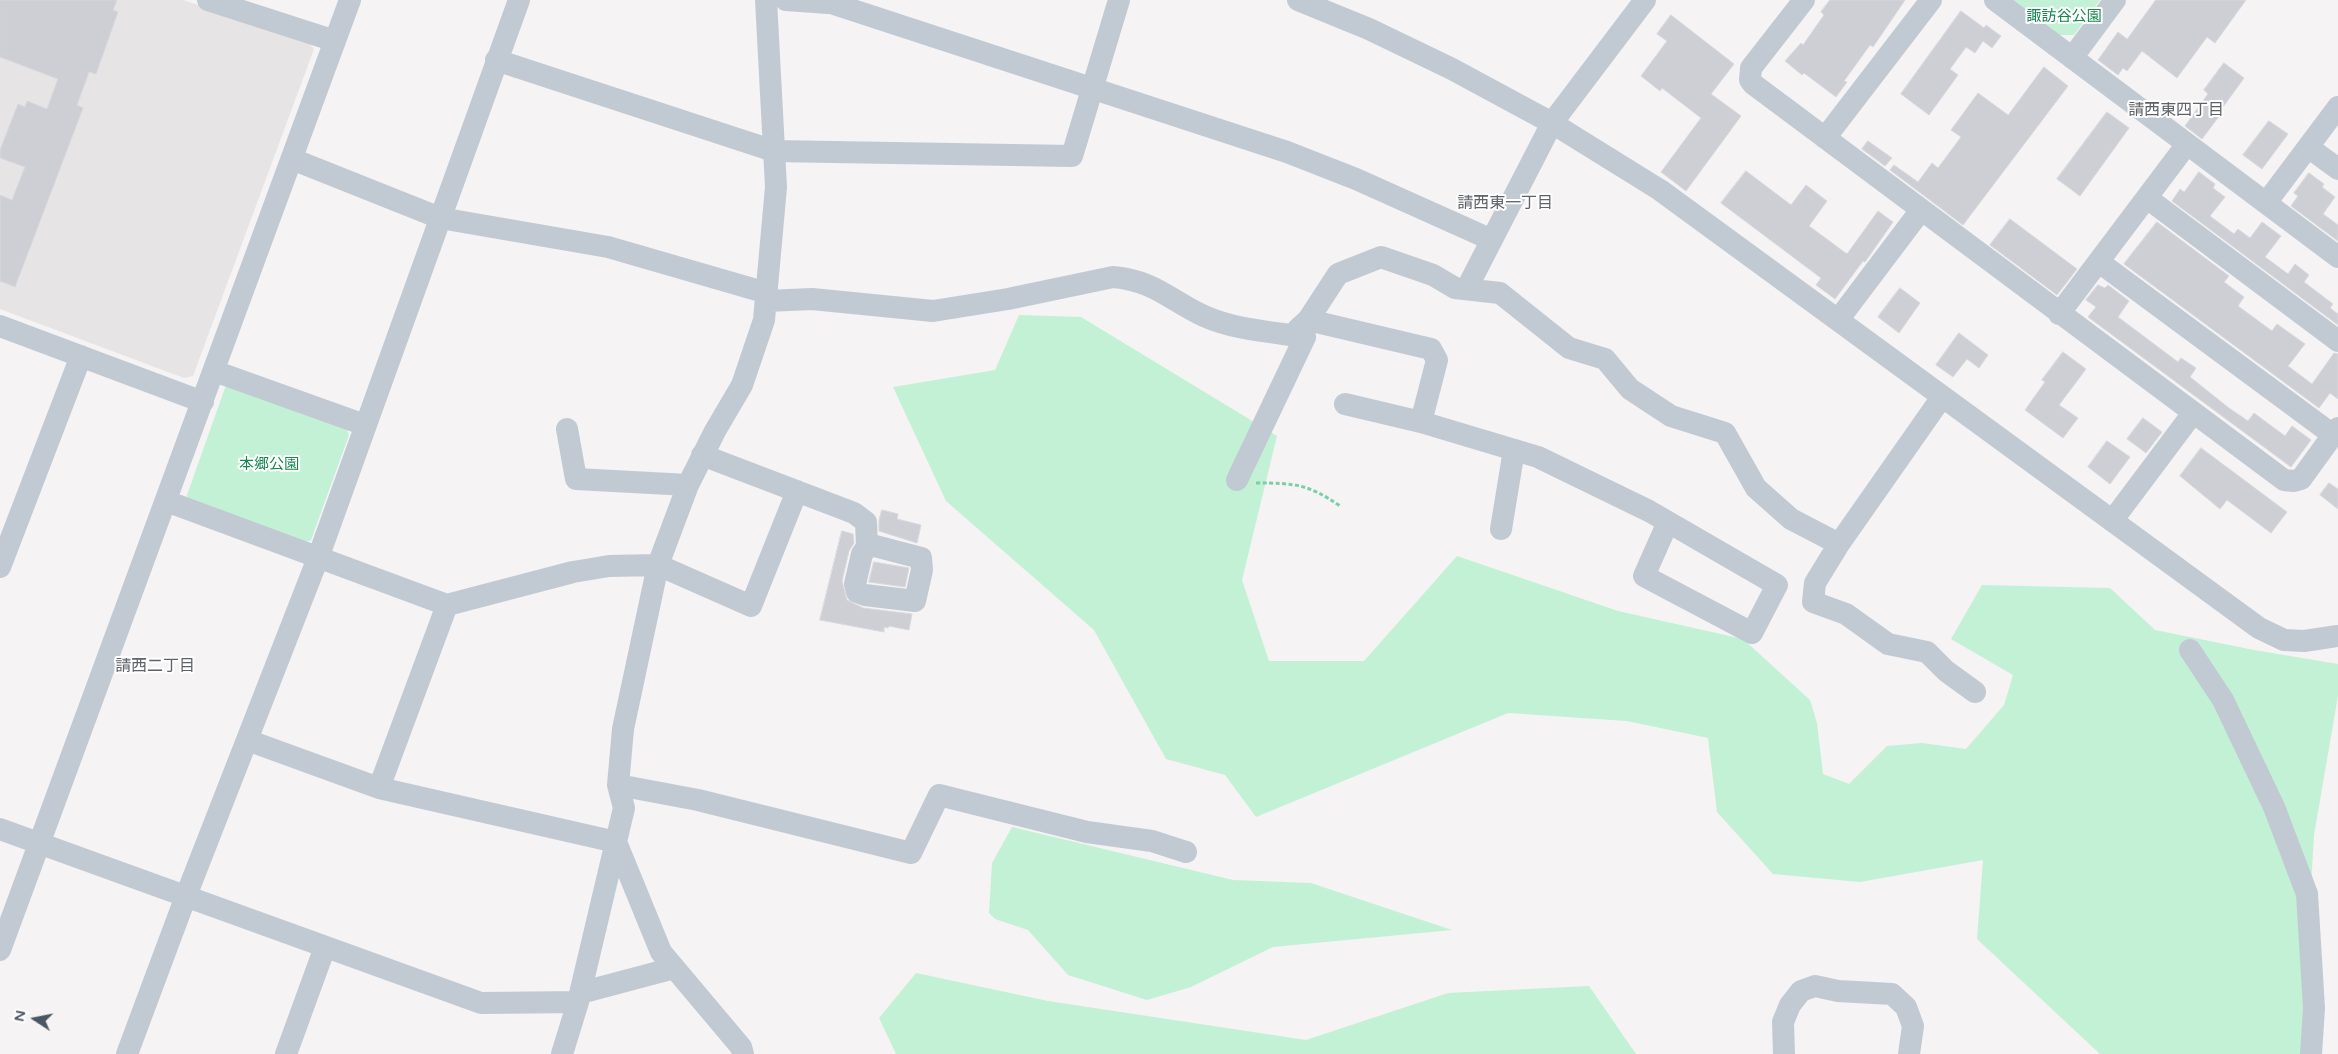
<!DOCTYPE html>
<meta charset="utf-8">
<style>
body{margin:0}
#map{position:relative;width:2338px;height:1054px;overflow:hidden;background:#f5f3f3;font-family:"Varela Round",sans-serif}
canvas{display:block}
.north{position:absolute;left:10px;top:994px;width:50px;height:50px;-webkit-text-stroke:4px #fff;paint-order:stroke;rotate:281deg;font-size:14px;font-weight:700;line-height:20px;text-align:center;color:#4a5661}
.north::after{content:'';display:block;margin:auto;width:18px;height:22px;background:#4a5661;clip-path:polygon(50% 0,100% 100%,50% 72%,0 100%)}
</style>
<div id="map">
<canvas width="2338" height="1054"></canvas>
<div class="north">N</div>
</div>
<script>
const ctx = document.querySelector('canvas').getContext('2d');
ctx.lineJoin = 'round';
function paint(path, color) {
  ctx.fillStyle = color;
  ctx.fill(path, 'evenodd');
}
function strokePath(path, color, width, dash) {
  ctx.strokeStyle = color;
  ctx.lineWidth = width;
  ctx.lineCap = dash ? 'butt' : 'round';
  ctx.setLineDash(dash || []);
  ctx.stroke(path);
}
function write(font, color, halo, rows, align = 'center') {
  ctx.font = font + ' "Varela Round","Noto Sans JP",sans-serif';
  ctx.lineWidth = 4;
  ctx.setLineDash([]);
  ctx.textBaseline = 'middle';
  ctx.strokeStyle = halo;
  ctx.fillStyle = color;
  for (const [text, x, y, turn = 0] of rows) {
    ctx.save();
    ctx.translate(x, y);
    ctx.rotate((+turn || 0) * Math.PI / 180);
    ctx.textAlign = isNaN(turn) ? turn : align;
    if (halo) ctx.strokeText(text, 0, 0);
    ctx.fillText(text, 0, 0);
    ctx.restore();
  }
}
paint(new Path2D(`
 M0,0H183L308,42L314,49L193,376L184,378L0,309Z`), '#e6e4e5');
paint(new Path2D(`
 M2012,0H2100L2074,35H2058Z
 M1019,315L1081,317L1277,436L1242,580L1269,661H1364L1457,556L1618,611L1743,639L1810,700L1817,723L1823,774L1849,784L1887,746L1922,743L1966,749L2004,705L2013,675L1951,639L1982,585L2110,588L2155,630L2254,650L2338,664V696L2314,835L2301,1054H2100L1977,939L1983,860L1860,882L1773,874L1717,812L1708,738L1627,721L1508,713L1256,817L1225,775L1166,759L1094,630L946,501L893,387L995,370Z
 M230,385L345,425L349,435L311,540L301,544L189,504L187,495L225,388Z
 M1012,827L1233,880L1311,883L1452,930L1273,947L1191,987L1147,1000L1068,975L1028,930L995,919L989,913L992,863Z
 M916,973L1048,1001L1306,1040L1448,993L1589,986L1636,1054H896L879,1018Z`), '#c3f1d5');
const building = new Path2D(`
 M0,0H117L113,10L118,12L96,74L89,72L77,105L83,108L15,287L0,281V195L12,200L25,167L0,158V150L18,104L25,107L27,101L47,109L58,79L0,57Z
 M1830,0H1905L1873,47L1870,45L1844,81L1847,82L1836,97L1804,73L1802,75L1785,61L1801,43L1803,45L1824,15L1821,12Z
 M2156,0H2246L2215,43L2207,37L2177,78L2142,51L2127,71L2123,68L2118,75L2098,60L2118,32L2127,39Z
 M1961,11L1984,28L1986,25L2001,36L1992,48L1983,41L1975,53L1966,47L1950,69L1958,75L1929,115L1901,94Z
 M1671,15L1734,64L1711,94L1741,116L1686,191L1661,172L1701,118L1662,88L1660,91L1641,76L1667,41L1657,34Z
 M2224,63L2244,78L2218,114L2220,115L2202,139L2185,126L2208,94L2204,90Z
 M2044,67L2068,86L1963,225L1890,170L1894,165L1918,182L1932,163L1938,168L1961,137L1951,130L1978,93L2008,115Z
 M2107,112L2129,128L2080,196L2057,179Z
 M2269,121L2288,134L2262,169L2243,155Z
 M1868,141L1892,158L1885,166L1862,149Z
 M1746,171L1791,205L1806,185L1827,201L1809,226L1847,254L1878,211L1893,222L1865,262L1863,261L1835,299L1816,285L1821,278L1721,203Z
 M2199,172L2215,184L2213,188L2225,197L2210,216L2234,234L2238,229L2250,238L2262,222L2281,236L2265,257L2288,274L2295,264L2309,275L2304,282L2333,304L2330,308L2338,314V325L2172,201L2180,189L2184,192Z
 M2309,173L2324,184L2322,187L2335,197L2323,214L2338,225V241L2291,206L2298,196L2294,193Z
 M2010,219L2077,269L2057,295L1990,245Z
 M2157,222L2229,276L2224,282L2244,297L2238,306L2272,331L2277,324L2305,344L2288,366L2312,384L2334,353L2338,354V399L2330,393L2319,408L2124,264Z
 M2098,285L2105,288L2108,285L2129,301L2118,317L2178,362L2181,358L2196,368L2190,377L2229,408L2248,421L2254,413L2285,436L2292,426L2311,440L2291,467L2088,317L2096,307L2086,300Z
 M1900,288L1920,303L1899,333L1878,317Z
 M1959,333L1988,355L1979,368L1967,359L1953,377L1936,365Z
 M2063,352L2086,369L2059,405L2078,418L2063,438L2025,410L2045,382L2042,380Z
 M2143,418L2162,432L2146,453L2127,439Z
 M2107,441L2130,457L2110,484L2088,467Z
 M2201,448L2287,512L2271,533L2227,500L2220,509L2180,476Z
 M2329,483L2338,489V509L2320,495Z
 M882,510L898,514L897,519L921,525L917,543L879,531V521Z
 M842,531L853,534L854,543L849,551L842,581L847,600L863,608L912,614L909,630L889,626L888,628L884,627V632L820,620Z
 M874,562L909,568L905,587L869,582Z`);
paint(building, '#cdcfd5');
strokePath(building, '#d7d9de', 1);
strokePath(new Path2D(`
 M1256,483C1295,483 1308,484 1340,506`), '#7ad0a6', 3, [4, 2.5]);
strokePath(new Path2D(`
 M208,0L335,41
 M786,0L828,3
 M822,0L1287,152L1356,179L1492,240
 M1298,0L1369,29L1452,69L1552,123L1660,190L2259,628L2284,640L2304,641L2338,636
 M1804,0L1751,68L1750,80L1753,84L2284,480L2294,481L2301,479L2338,428
 M1995,0L2338,257
 M2072,58L2115,0
 M496,60L774,151L1072,156L1119,0
 M1825,138L1931,0
 M2308,147L2338,169
 M292,159L440,218L608,247L767,293
 M2147,198L2338,341
 M2266,203L2338,107
 M2099,262L2333,435
 M1467,288L1552,123L1645,0
 M766,301L812,299L933,311L1008,299L1113,277C1155,281 1168,299 1204,316C1235,330 1272,332 1305,337
 M2059,314L2187,144
 M1308,320L1431,349L1437,360L1421,422
 M1838,320L1921,210
 M0,326L203,402
 M214,371L365,425
 M1942,397L1839,544L1815,583L1813,602L1846,614L1888,644L1927,652L1946,671L1975,692
 M1345,404L1421,422L1538,457L1649,511L1777,585L1752,633L1644,576L1668,522
 M567,429L576,479L688,485
 M702,455L854,513L866,522L867,547L862,554L855,584L857,592L865,595L915,601L922,570L921,558L875,546L867,547
 M1237,480L1305,337L1298,329L1308,320L1338,274L1381,257L1433,275L1455,288L1500,293L1569,348L1605,359L1630,389L1671,416L1725,433L1756,488L1791,519L1839,544
 M166,501L447,605L573,572L609,566L658,565L751,606L797,491
 M2112,521L2193,413
 M1501,529L1514,450
 M0,567L81,356
 M2190,650L2223,700L2274,807L2307,894L2314,1008L2311,1054
 M247,740L379,788L616,842L661,952L741,1047L743,1054
 M618,785L698,800L911,853L939,795L1087,832L1152,841L1186,852
 M379,788L447,605
 M0,829L481,1003L578,1002
 M0,950L350,0
 M580,993L674,968
 M127,1054L186,896L318,558L519,0
 M286,1054L325,947
 M562,1054L578,1002L624,808L618,785L623,729L658,565L688,485L715,431L742,385L764,320L776,187L766,0
 M1784,1054L1783,1022L1790,1005L1801,991L1815,986L1838,991L1892,994L1906,1007L1913,1026L1909,1054`), '#c1cad2', 22);
write('15px', '#17864f', '#fff', [
 ["諏訪谷公園",2064,17],
 ["本郷公園",269,465]
]);
write('16px', '#5f6368', '#fff', [
 ["請西東四丁目",2176,111],
 ["請西東一丁目",1505,204],
 ["請西二丁目",155,667]
]);
</script>
